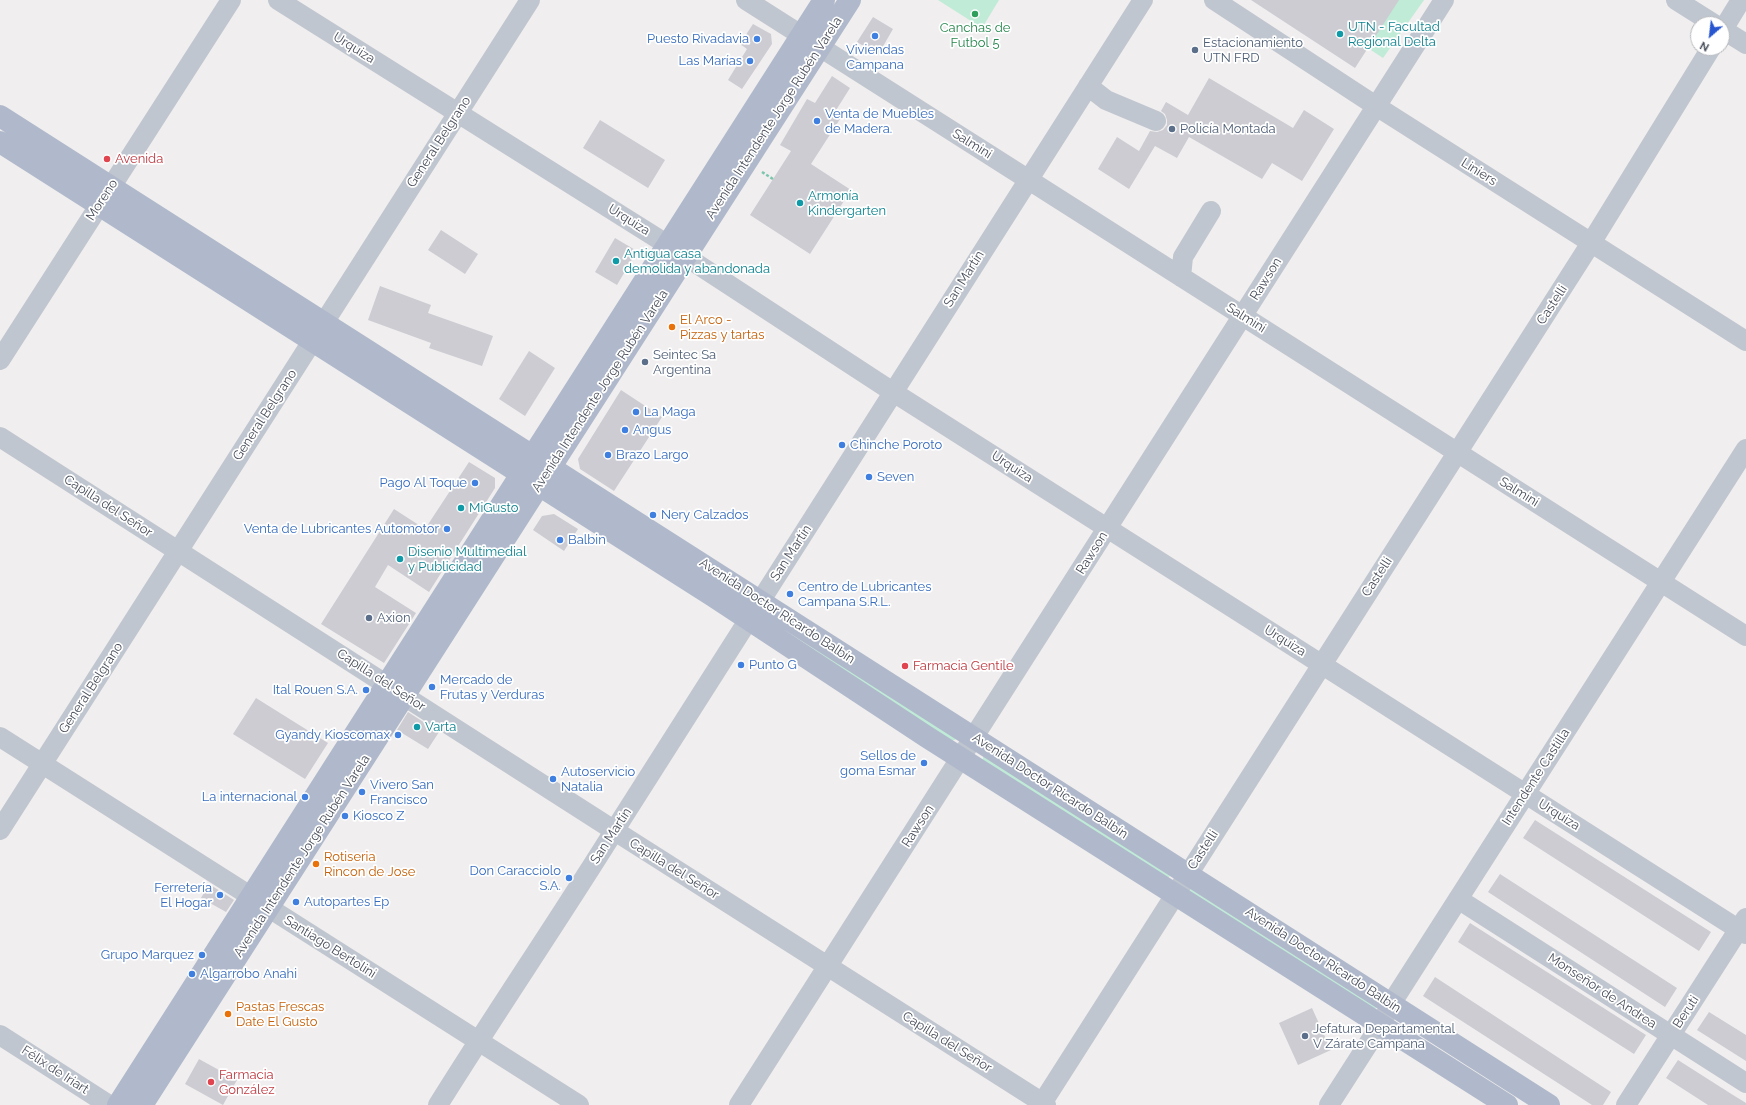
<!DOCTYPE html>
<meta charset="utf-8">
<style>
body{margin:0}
#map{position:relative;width:1746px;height:1105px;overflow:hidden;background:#f0eeee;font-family:Raleway,sans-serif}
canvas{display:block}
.north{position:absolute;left:1690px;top:16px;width:40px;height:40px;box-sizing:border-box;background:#fff;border:1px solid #b6b8bd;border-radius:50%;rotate:208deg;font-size:11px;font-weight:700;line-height:16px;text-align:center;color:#484e5a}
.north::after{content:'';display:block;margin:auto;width:14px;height:18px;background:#2856d0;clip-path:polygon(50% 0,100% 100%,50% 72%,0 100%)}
</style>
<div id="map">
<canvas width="1746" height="1105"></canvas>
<div class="north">N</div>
</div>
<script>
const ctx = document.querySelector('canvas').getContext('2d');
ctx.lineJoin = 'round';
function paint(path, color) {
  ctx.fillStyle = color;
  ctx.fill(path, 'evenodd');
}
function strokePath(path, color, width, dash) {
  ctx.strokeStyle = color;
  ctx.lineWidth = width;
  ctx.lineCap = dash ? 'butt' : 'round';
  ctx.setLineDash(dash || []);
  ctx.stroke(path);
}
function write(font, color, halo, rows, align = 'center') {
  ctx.font = font + ' Raleway,sans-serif';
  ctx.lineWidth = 3.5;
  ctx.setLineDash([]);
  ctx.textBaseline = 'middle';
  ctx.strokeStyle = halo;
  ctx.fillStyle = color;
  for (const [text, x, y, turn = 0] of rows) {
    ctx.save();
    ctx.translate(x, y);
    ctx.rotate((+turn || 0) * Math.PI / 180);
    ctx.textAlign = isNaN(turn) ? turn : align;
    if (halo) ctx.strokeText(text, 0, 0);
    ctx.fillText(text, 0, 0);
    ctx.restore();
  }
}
paint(new Path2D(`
 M938,0H999L982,28Z
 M1296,0H1424L1383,58Z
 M770,620L957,739L951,741Z
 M986,755L1170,876L1168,878L983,760V757Z
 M1189,888L1377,1008L1374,1009L1189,892Z`), '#bfebd7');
paint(new Path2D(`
 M1251,0H1399L1355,68Z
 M873,17L893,29L878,55L857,42Z
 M753,24L771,34L772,44L742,89L728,80L747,49L740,44Z
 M832,76L850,88L833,115L840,119L811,164L851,190L810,254L750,215L791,151L780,145L807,99L815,103Z
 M1209,78L1293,128L1304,110L1334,129L1302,181L1272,163L1262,179L1189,137L1177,158L1155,146L1129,189L1098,169L1117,137L1139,151L1150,131L1157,132L1163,130L1167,125V120L1165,114L1161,111L1166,102L1188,115Z
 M600,120L665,160L648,188L583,148Z
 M441,230L478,254L465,274L428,250Z
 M615,238L637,251L617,285L595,272Z
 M380,286L431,305L428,313L493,336L482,366L429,348L431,343L368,320Z
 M529,351L555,368L525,416L499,399Z
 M621,390L662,417L614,491L580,469L578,459Z
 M469,462L495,478V488L429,592L388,565L375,587L416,613L384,663L321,624L394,509L425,529Z
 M554,514L578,529L564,551L533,530L542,516Z
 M256,698L328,743L305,779L233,734Z
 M408,712L439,732L428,749L397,730Z
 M1535,820L1711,932L1699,951L1523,838Z
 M1500,874L1677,988L1665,1007L1488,892Z
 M209,884L234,900L226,912L201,898Z
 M1470,923L1646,1035L1634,1054L1458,942Z
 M1435,977L1611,1092L1603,1105H1592L1423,996Z
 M1312,1008L1331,1050L1298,1065L1279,1023Z
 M1709,1012L1746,1035V1061L1697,1030Z
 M199,1059L237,1080L223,1105L185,1084Z
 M1678,1060L1733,1095L1746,1103V1105H1708L1666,1078Z`), '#ccccd2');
strokePath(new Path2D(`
 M762,172L773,179`), '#7ac6ad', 2.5, [3, 2]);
strokePath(new Path2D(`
 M278,0L668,245L893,392L1746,934
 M746,0L1746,636
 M1214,0L1376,106L1746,341
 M1676,0L1714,24
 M1722,29L1746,44
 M1722,31L1741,0
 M1088,86L1106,100L1156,121
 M1181,277L1183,257L1211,211
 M0,360L231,0
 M0,437L615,831L1046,1105
 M0,737L579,1105
 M0,830L530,0
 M1458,899L1746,1083
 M0,1035L109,1105
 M438,1105C496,1012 558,921 616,828C792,552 966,275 1143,0
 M739,1105L1444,0
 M1041,1105L1591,243L1711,48
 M1329,1105L1381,1024L1391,1004L1746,449
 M1626,1105L1746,918`), '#c0c6cf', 20);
strokePath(new Path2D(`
 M0,116L1549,1105
 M0,142L713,596L927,737L1507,1105
 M118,1105L824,0
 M142,1105L850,0`), '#b0b9cb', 22);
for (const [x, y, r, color] of [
 [975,14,4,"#2e9e5b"],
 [1340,34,4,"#0f9aa8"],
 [875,36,4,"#3f7fe0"],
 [757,39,4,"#3f7fe0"],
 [1195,50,4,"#5c6f8a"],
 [750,61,4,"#3f7fe0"],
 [817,121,4,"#3f7fe0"],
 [1172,129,4,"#5c6f8a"],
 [107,159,4,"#e0444e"],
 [800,203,4,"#0f9aa8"],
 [616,261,4,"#0f9aa8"],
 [672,327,4,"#e8710a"],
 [645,362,4,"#5c6f8a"],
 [636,412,4,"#3f7fe0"],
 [625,430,4,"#3f7fe0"],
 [842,445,4,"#3f7fe0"],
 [608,455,4,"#3f7fe0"],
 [869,477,4,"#3f7fe0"],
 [475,483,4,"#3f7fe0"],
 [461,508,4,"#0f9aa8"],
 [653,515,4,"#3f7fe0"],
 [447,529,4,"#3f7fe0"],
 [560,540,4,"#3f7fe0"],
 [400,559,4,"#0f9aa8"],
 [790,594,4,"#3f7fe0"],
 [369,618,4,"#5c6f8a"],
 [741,665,4,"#3f7fe0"],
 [905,666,4,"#e0444e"],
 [432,687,4,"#3f7fe0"],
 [366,690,4,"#3f7fe0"],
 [417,727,4,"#0f9aa8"],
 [398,735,4,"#3f7fe0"],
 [924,763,4,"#3f7fe0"],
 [553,779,4,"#3f7fe0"],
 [362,792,4,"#3f7fe0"],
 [305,797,4,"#3f7fe0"],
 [345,816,4,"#3f7fe0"],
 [316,864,4,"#e8710a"],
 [569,878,4,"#3f7fe0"],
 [220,895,4,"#3f7fe0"],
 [296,902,4,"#3f7fe0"],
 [202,955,4,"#3f7fe0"],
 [192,974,4,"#3f7fe0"],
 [228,1014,4,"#e8710a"],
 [1305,1036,4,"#5c6f8a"],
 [211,1082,4,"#e0444e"]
]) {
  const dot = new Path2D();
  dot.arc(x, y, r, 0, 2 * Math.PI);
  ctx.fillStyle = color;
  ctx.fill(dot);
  strokePath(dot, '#fff', 1.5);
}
write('13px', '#0d838f', '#fff', [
 ["UTN - Facultad",1348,27],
 ["Regional Delta",1348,42],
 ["Armonía",808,196],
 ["Kindergarten",808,211],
 ["Antigua casa",624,254],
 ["demolida y abandonada",624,269],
 ["MiGusto",469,508],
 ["Disenio Multimedial",408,552],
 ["y Publicidad",408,567],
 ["Varta",425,727]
], 'left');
write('13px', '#27864d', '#fff', [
 ["Canchas de",975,28],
 ["Futbol 5",975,43]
]);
write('13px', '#366cbe', '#fff', [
 ["Puesto Rivadavia",749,39,"right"],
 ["Viviendas",875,50,"center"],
 ["Campana",875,65,"center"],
 ["Las Marías",742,61,"right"],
 ["Venta de Muebles",825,114],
 ["de Madera.",825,129],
 ["La Maga",644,412],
 ["Angus",633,430],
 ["Chinche Poroto",850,445],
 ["Brazo Largo",616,455],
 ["Seven",877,477],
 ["Pago Al Toque",467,483,"right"],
 ["Nery Calzados",661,515],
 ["Venta de Lubricantes Automotor",439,529,"right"],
 ["Balbin",568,540],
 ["Centro de Lubricantes",798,587],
 ["Campana S.R.L.",798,602],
 ["Punto G",749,665],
 ["Mercado de",440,680],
 ["Frutas y Verduras",440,695],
 ["Ital Rouen S.A.",358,690,"right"],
 ["Gyandy Kioscomax",390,735,"right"],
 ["Sellos de",916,756,"right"],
 ["goma Esmar",916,771,"right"],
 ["Autoservicio",561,772],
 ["Natalia",561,787],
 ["Vivero San",370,785],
 ["Francisco",370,800],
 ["La internacional",297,797,"right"],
 ["Kiosco Z",353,816],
 ["Don Caracciolo",561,871,"right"],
 ["S.A.",561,886,"right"],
 ["Ferretería",212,888,"right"],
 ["El Hogar",212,903,"right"],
 ["Autopartes Ep",304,902],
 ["Grupo Marquez",194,955,"right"],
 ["Algarrobo Anahi",200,974]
], 'left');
write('13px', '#4e5e75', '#fff', [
 ["Estacionamiento",1203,43],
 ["UTN FRD",1203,58],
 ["Policía Montada",1180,129],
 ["Seintec Sa",653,355],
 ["Argentina",653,370],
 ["Axion",377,618],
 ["Jefatura Departamental",1313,1029],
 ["V Zárate Campana",1313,1044]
], 'left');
write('13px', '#484e5a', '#fff', [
 ["Urquiza",354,48,32],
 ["Avenida Intendente Jorge Rubén Varela",774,118,-57],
 ["General Belgrano",439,142,-57],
 ["Salmini",972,144,32],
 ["Liniers",1479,172,32],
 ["Moreno",102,200,-57],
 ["Urquiza",629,220,32],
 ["San Martín",964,279,-58],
 ["Rawson",1266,279,-58],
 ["Castelli",1552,305,-57],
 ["Salmini",1246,318,32],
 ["Avenida Intendente Jorge Rubén Varela",600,391,-57],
 ["General Belgrano",265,415,-57],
 ["Urquiza",1012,467,33],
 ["Salmini",1519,492,32],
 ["Capilla del Señor",108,506,33],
 ["San Martín",791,553,-57],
 ["Rawson",1092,553,-58],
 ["Castelli",1377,577,-57],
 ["Avenida Doctor Ricardo Balbín",777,611,33],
 ["Urquiza",1285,641,32],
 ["Capilla del Señor",381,680,33],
 ["General Belgrano",91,688,-57],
 ["Intendente Castilla",1536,777,-57],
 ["Avenida Doctor Ricardo Balbín",1050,786,33],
 ["Urquiza",1559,815,32],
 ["Rawson",918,826,-57],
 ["San Martín",611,836,-57],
 ["Castelli",1203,850,-57],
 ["Avenida Intendente Jorge Rubén Varela",302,856,-57],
 ["Capilla del Señor",674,869,32],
 ["Santiago Bertolini",330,947,32],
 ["Avenida Doctor Ricardo Balbín",1323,960,33],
 ["Monseñor de Andrea",1602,991,33],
 ["Beruti",1686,1012,-57],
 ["Capilla del Señor",947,1042,32],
 ["Félix de Iriart",55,1070,33]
]);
write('13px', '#be3a42', '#fff', [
 ["Avenida",115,159],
 ["Farmacia Gentile",913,666],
 ["Farmacia",219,1075],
 ["González",219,1090]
], 'left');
write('13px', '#c56008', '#fff', [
 ["El Arco -",680,320],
 ["Pizzas y tartas",680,335],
 ["Rotiseria",324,857],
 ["Rincon de Jose",324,872],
 ["Pastas Frescas",236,1007],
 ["Date El Gusto",236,1022]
], 'left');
</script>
